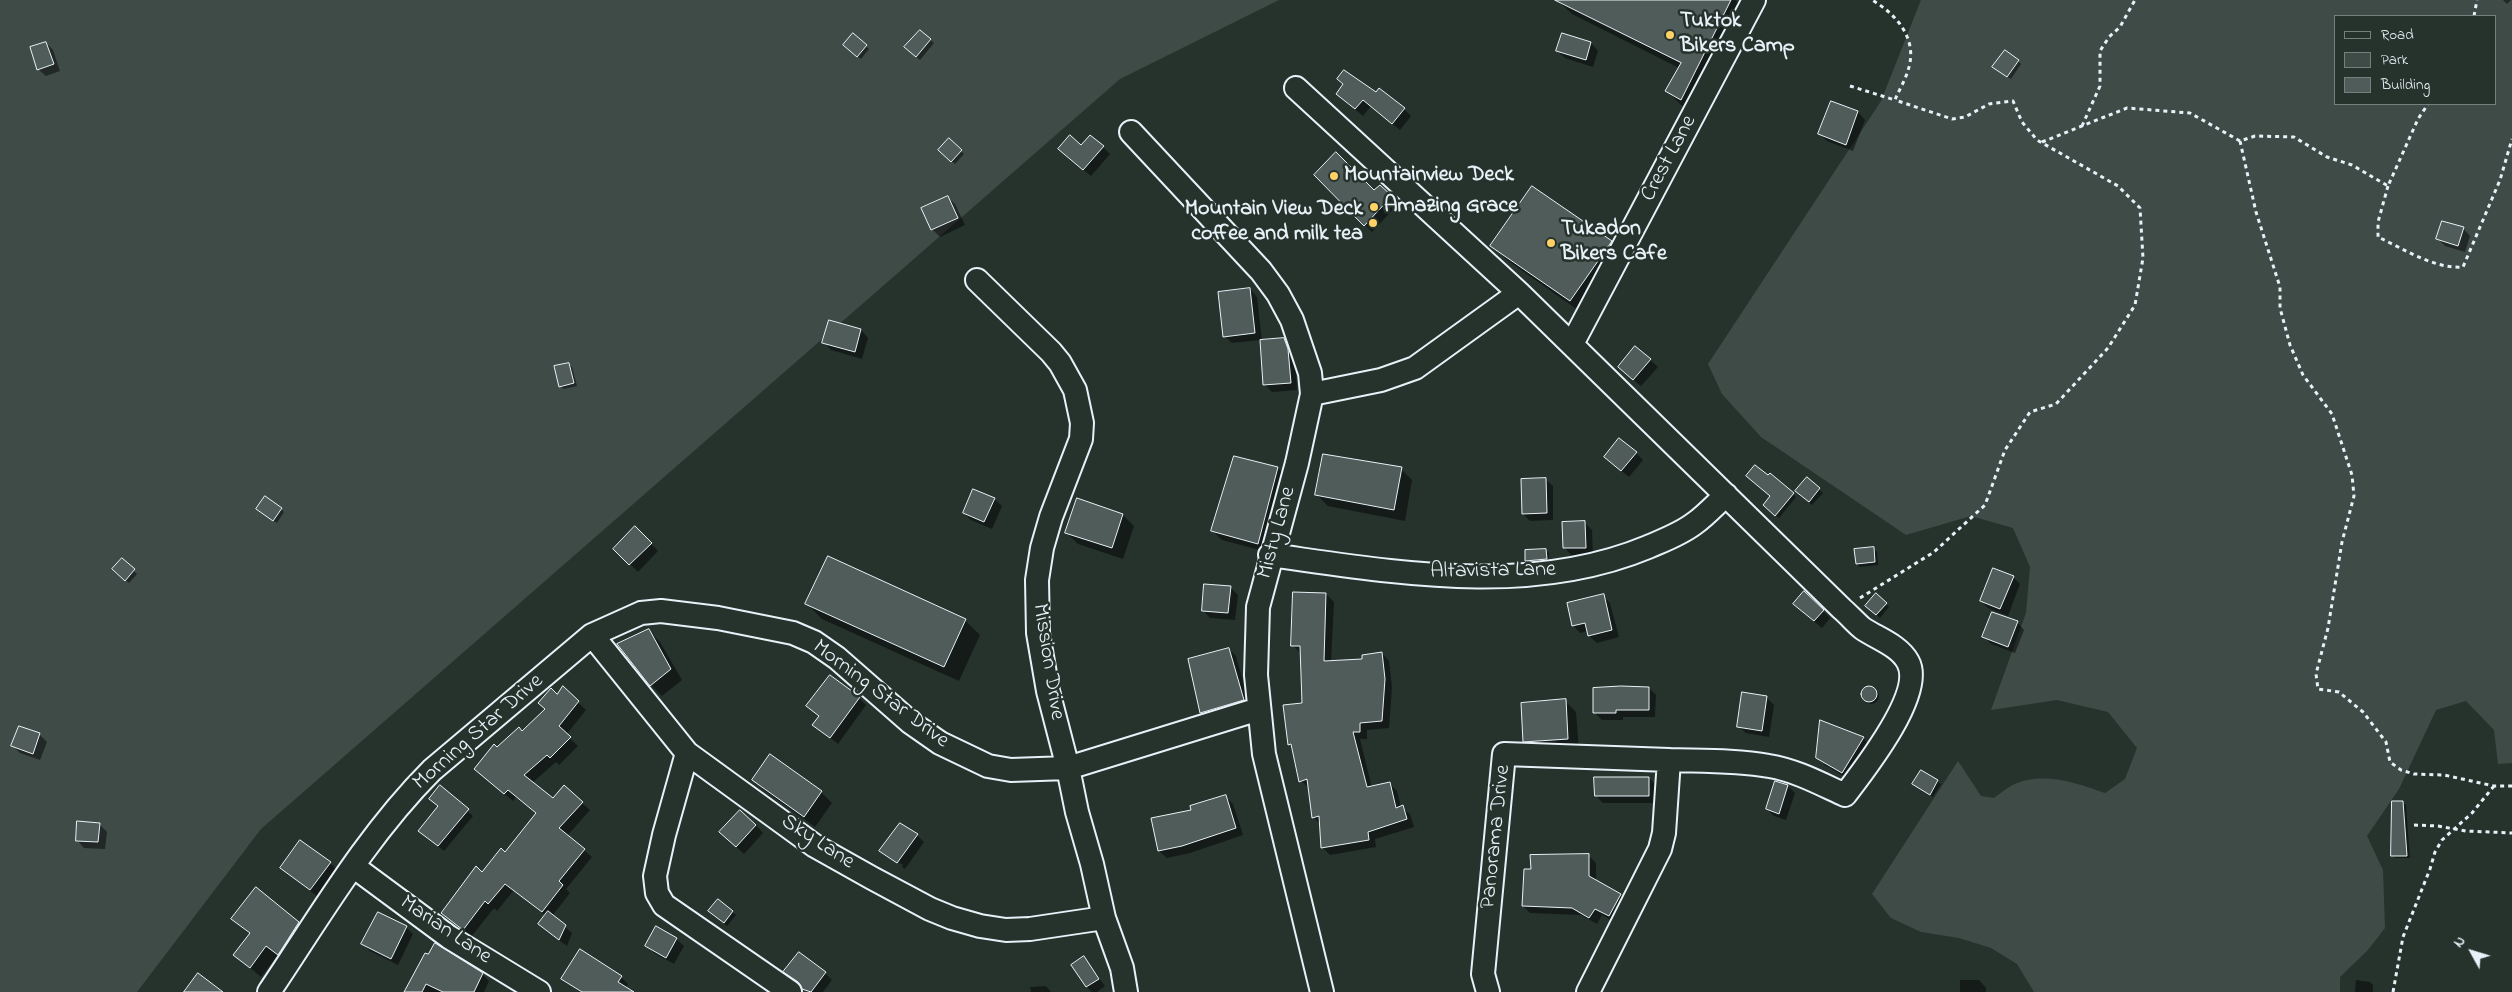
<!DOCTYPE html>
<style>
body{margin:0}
#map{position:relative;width:2512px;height:992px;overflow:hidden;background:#26332d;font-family:"Indie Flower",sans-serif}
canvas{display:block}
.legend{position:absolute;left:2334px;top:15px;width:162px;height:90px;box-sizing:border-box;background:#26332d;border:1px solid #747f7e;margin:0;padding:6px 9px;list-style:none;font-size:15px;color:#e8f1f8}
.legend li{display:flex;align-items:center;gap:10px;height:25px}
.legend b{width:25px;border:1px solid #747f7e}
.north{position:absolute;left:2447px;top:927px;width:50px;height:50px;-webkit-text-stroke:4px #26332d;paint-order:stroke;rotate:309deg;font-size:14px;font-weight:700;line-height:20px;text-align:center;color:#e8f1f8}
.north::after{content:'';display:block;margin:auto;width:18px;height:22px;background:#e8f1f8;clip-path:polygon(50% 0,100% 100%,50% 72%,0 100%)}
</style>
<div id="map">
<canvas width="2512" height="992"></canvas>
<ul class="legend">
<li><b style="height:6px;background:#26332d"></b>Road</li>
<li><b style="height:14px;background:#3e4b47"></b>Park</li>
<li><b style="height:14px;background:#505c59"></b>Building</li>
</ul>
<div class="north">N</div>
</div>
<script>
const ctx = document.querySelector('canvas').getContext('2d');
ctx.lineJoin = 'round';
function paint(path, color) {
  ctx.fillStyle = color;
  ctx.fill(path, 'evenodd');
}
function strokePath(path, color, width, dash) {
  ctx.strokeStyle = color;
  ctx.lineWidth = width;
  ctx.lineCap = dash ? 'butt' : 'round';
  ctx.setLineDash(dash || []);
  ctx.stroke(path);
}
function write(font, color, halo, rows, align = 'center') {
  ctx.font = font + ' "Indie Flower",sans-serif';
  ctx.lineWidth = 5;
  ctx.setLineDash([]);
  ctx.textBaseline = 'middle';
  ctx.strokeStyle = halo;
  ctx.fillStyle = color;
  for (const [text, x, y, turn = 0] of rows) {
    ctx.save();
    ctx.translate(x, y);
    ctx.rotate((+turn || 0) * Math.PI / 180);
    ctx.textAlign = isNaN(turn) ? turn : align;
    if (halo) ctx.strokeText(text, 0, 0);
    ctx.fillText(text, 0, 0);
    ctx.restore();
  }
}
paint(new Path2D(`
 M0,0H1279L1120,79L261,829L137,992H0Z
 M1921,0H2512V763L2498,764L2494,730L2466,701L2436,710L2399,789L2367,836L2383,870L2385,928L2368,950L2340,977V992H2034L2017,964L1991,948L1959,938L1921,932L1891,918L1872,894L1958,761L1981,796L1994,798C2001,793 2009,786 2017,783C2046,772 2077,783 2105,793L2125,779L2137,748L2108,712L2057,700L1991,710L2026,613L2030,567L2013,528L1971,516L1906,535L1761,437L1722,394L1708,364L1881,101ZM2336,16H2496V104H2336Z`), '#3e4b47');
paint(new Path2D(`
 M1557,0H1735L1747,11L1695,113L1681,105L1667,91L1679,68L1572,14Z
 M2503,0H2511L2507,4Z
 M920,31L934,43L920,60L909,50Z
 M1562,34L1591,43L1598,51L1593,67L1565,58L1557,51Z
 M46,43L53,50L60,71L46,76L38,69Z
 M866,46L869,49L861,59L848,49Z
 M2018,61L2021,64L2011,79L1997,70Z
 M1376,94L1404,109L1411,116L1400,130L1371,106L1363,116L1345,101Z
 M1832,103L1858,112L1865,120L1853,151L1827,141L1820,134Z
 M949,140L964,154L955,164L940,150Z
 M1081,147H1103L1110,154L1091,176L1067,156Z
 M1315,175L1374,192L1380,186L1398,204L1372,232Z
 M947,197L955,204L965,225L940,237L933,230L923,209Z
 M2463,228L2470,236L2465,252L2445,246L2438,239Z
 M1611,242L1626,257L1585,315L1507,260L1492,245Z
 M1250,289L1257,297L1262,341L1284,339L1291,347L1295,357L1297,390L1272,392L1265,385L1261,340L1232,343L1225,336Z
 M830,322L861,330L868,338L862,359L831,350L824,342Z
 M1636,347L1658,367L1641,386L1626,374Z
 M569,364L572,367L577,386L564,389L560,386Z
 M1636,453L1643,460L1629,477L1613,464Z
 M1235,457L1278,468L1287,477L1267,552L1222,540L1213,531Z
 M1401,469L1412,480L1405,521L1328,506L1316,494Z
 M1545,479L1553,486V520L1530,521L1523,514Z
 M1807,479L1823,493L1812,505L1800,495Z
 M1793,494L1796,497L1779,518L1768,508Z
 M994,499L1002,506L992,529L971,520L964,513Z
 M281,509L284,512L277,523L261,512Z
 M1123,515L1134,526L1123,559L1078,544L1067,533Z
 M1585,523L1592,530L1593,555H1571L1564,547Z
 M635,528L658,551L638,572L615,549Z
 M1873,548L1877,552L1878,565L1860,567L1857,564Z
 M1546,550L1549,553V562L1530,564L1526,561Z
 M122,560L137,574L129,583L114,569Z
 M2013,577L2020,584L2008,616L1988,608L1981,601Z
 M1231,588L1238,595L1235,620L1210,618L1203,610Z
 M1804,593L1830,618L1822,628L1802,611Z
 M1326,594L1334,602L1331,662L1364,660L1382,653L1389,661L1392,687L1389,728L1367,730V739H1360L1372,788L1390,784L1397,791L1401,807L1410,814L1414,827L1375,839L1376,847L1330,855L1322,847L1321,825L1313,817L1309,788L1301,781L1293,748L1289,744L1304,704L1300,653L1293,645Z
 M1876,595L1889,607L1880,618L1867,605Z
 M1603,596L1610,603L1619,637L1597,643L1589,636L1588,631L1580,633L1573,625Z
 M807,604L965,620L980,635L959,681L822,619Z
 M2017,622L2024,630L2015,653L1991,644L1984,636Z
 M649,631L660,642L682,680L662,696L651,685Z
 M1229,649L1236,656L1250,707L1208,720L1201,713Z
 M563,688L586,710L566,735L578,746L559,765L556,762L532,783L553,800L582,803L590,810L567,836L592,857L566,889L570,893L552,916L572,933L567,946L547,931L546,916L514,890L497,911L494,908L471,937L442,913L505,853L537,814L516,797L513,801L475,769L497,748L523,733Z
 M1649,688L1656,695L1655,717H1623V720H1602L1595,713Z
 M1863 696a8 8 0 1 1 16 0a8 8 0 1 1-16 0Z
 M859,698L866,705L838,744L814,725L820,716Z
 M1767,698L1774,705L1769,737L1746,733L1738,726Z
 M1565,701L1576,712L1579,750L1536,752L1525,741Z
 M20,727L40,735L47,742L40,760L20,753L13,746Z
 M1863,738L1870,745L1850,780L1825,765L1817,757Z
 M1921,772L1941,784L1933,797L1914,784Z
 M1649,778L1656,785V803H1603L1596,796Z
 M754,780L821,792L832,803L815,827L765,791Z
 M1776,782L1788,786L1795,793L1786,820L1774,816L1767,809Z
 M440,787L473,816L444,851L425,836L439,807Z
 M1225,796L1233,804L1243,835L1190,853L1167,858L1159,851L1193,811Z
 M2402,802L2406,805L2410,858H2395L2392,855Z
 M99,824L107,832L105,849L84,848L77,840Z
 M756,825L763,833L744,854L728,839Z
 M917,835L924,842L905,869L902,867L903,865L887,855V857L881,850Z
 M1588,855L1596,863V882L1620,895L1627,902L1616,923L1602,915L1597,924L1581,915L1530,913L1523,906L1532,871Z
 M330,863L337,870L318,897L281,868Z
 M256,889L309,933L288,964L277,956L261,977L235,955L251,935L233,918Z
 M718,900L736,915L727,926L713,914Z
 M406,927L413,934L398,965L370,951L363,944Z
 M676,939L684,946L674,964L654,953L647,946Z
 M426,955L482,974L489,981L484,992H407Z
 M1084,958L1105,986L1097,992H1092L1087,987Z
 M785,971L825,973L832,980L823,992H809Z
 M621,977L628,984L626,988L632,992H580L562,978Z
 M1960,980H1979L1986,988V992H1960Z
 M2356,980L2370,982L2373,985V992H2355Z
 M1046,986L1051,992H1031L1030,987Z`), '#0007');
const building = new Path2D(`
 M1555,0H1731L1681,100L1665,91L1681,63Z
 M920,30L931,39L916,57L904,47Z
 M853,33L867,45L857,57L843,45Z
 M1562,33L1591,42L1586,60L1556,51Z
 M46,42L54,64L37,70L30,47Z
 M2005,50L2019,60L2007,77L1992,67Z
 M1344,70L1376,92L1379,88L1405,108L1392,124L1363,100L1355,109L1336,94L1343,84L1337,79Z
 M1831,101L1858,111L1846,145L1818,134Z
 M1070,135L1081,145L1090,135L1104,146L1083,170L1058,149Z
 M949,138L962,150L951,162L938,150Z
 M1336,152L1374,190L1380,185L1392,196L1364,226L1314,175Z
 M1532,186L1612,241L1570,301L1490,246Z
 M948,196L958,218L931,230L921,208Z
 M2442,221L2464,227L2458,246L2436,239Z
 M1250,288L1255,333L1223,337L1218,292Z
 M829,320L861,329L855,352L822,343Z
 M1284,338L1288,349L1291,383L1263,385L1260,340Z
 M1635,346L1651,359L1633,380L1618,367Z
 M569,363L574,383L559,387L554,366Z
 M1619,438L1637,452L1621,471L1604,457Z
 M1323,454L1402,467L1394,510L1315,495Z
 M1234,456L1278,467L1258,544L1211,531Z
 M1755,465L1768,475L1770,473L1794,493L1775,516L1763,505L1770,496L1746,476Z
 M1807,477L1820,488L1809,502L1795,491Z
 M1546,478L1547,513L1522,514L1521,479Z
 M973,489L995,498L984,522L963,513Z
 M265,496L282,508L273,521L256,509Z
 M1077,498L1123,514L1112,548L1065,533Z
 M1585,521L1586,548H1563L1562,522Z
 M635,526L652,543L629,565L613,549Z
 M1874,547L1875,562L1856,564L1854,549Z
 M1546,549L1547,559L1525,561V550Z
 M828,556L966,619L944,667L805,604Z
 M122,558L135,569L125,581L112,569Z
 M1993,568L2014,576L2000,609L1980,601Z
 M1204,584L1231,586L1228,613L1202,611Z
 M1804,591L1824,610L1814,621L1793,604Z
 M1293,592L1326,593L1324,661L1362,659V655L1382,652L1385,679L1382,721L1360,723V732H1353L1367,787L1390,782L1396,808L1403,805L1407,819L1368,832L1369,840L1321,848L1319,816L1312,818L1307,779L1299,782L1291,744L1288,745L1283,705L1302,703L1300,646H1291Z
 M1876,593L1887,603L1876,615L1865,606Z
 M1604,594L1612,630L1588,636L1585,623L1572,626L1567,603Z
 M1992,612L2018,621L2008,647L1982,637Z
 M649,629L671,669L650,686L617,644Z
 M1229,648L1244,700L1200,713L1188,659Z
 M830,675L860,697L830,738L812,725L819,716L806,706Z
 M563,686L579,701L559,726L571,737L550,758L547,755L524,775L553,798L564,785L583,802L559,828L585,849L559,881L563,885L542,912L505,884L488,904L485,901L463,930L441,913L476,866L482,872L501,848L505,852L536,813L508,790L504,794L474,769L494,744L497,747L519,727L522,731L545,709L538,703L551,688L557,694Z
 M1621,686L1649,687V710H1616V713H1593V688Z
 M1861 694a8 8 0 1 1 16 0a8 8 0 1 1-16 0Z
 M1742,692L1767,696L1762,731L1737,727Z
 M1566,699L1568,739L1523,742L1521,703Z
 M1820,720L1864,737L1842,773L1816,758Z
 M19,726L40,733L33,754L11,746Z
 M770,754L822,791L804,817L752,780Z
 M1921,770L1938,780L1930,795L1912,784Z
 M1594,777H1649V796H1595Z
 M1775,781L1788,785L1779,814L1766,809Z
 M440,785L469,809L438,846L418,831L438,806L429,799Z
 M1226,795L1236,828L1182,846L1158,851L1151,818L1191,810L1190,806Z
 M2392,801H2403L2407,856H2391Z
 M740,810L756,825L736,847L719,832Z
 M77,821L100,823L98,842L76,841Z
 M900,823L918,834L897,863L879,851Z
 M300,840L331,862L310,890L280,868Z
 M1589,854V876L1621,894L1609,916L1595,909L1589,918L1572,908L1522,906L1524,869H1531L1530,855Z
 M256,887L299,922L278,955L266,946L250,968L233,955L250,933L231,919Z
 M718,899L733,911L724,923L708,911Z
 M548,911L566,925L559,940L538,924Z
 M378,912L407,926L391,959L361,944Z
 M656,926L677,938L666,958L645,946Z
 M435,943L483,973L474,992H443L426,984L422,992H404L425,953L428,954Z
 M580,949L622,976L618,982L634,992H582L561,979Z
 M799,952L826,972L811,992L802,989L798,982L783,972Z
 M1084,956L1099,979L1086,987L1071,965Z
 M198,973L223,992H184Z`);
paint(building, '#505c59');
strokePath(building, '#e8f1f8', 1);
const street = new Path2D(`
 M1296,88L1519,293L1842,609C1849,615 1855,622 1862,628C1876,638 1899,645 1908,662C1925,693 1864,770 1845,795C1821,784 1795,770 1769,766C1736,760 1702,761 1669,760L1664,833L1660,849L1588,992
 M1131,132L1261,271L1278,294L1292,320L1310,373L1312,394L1297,463L1258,607L1256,675L1264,754L1322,992
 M977,280L1051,352L1060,363L1075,390L1082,423L1081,439L1051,517L1042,548L1037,580L1038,633L1048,691L1068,768L1077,812L1092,864L1104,918L1122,968L1126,992
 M1572,344L1754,0
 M1312,394L1381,380L1415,368L1519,293
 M1270,555C1395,572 1528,597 1648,547C1664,540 1681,534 1695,523C1706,515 1716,504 1726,495
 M592,635L687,753L815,846L872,878L930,909L952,918L980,926L1006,930L1030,929L1104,918
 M687,753L664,835L655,876L657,893L664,905L790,992
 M353,866L449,937L539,992
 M269,992C320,916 367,835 432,770L592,635L641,613L661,611L718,618L793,633L814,642L837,658L910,722L940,743L988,766L1011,770L1068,768L1259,709
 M1488,992L1483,974L1504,754L1669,760`);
strokePath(street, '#e8f1f8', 26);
strokePath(new Path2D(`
 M2474,16L2477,0
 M1850,86L1895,100C1899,90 1906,79 1909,67C1917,38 1896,14 1872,0
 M2082,126L2100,86V51L2109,37L2120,27L2135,0
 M2240,141L2256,212L2280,287V308L2290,345L2303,375L2332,414L2352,475L2354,496L2342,542L2328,628L2316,674L2318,689L2339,692L2363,712L2386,742L2390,762L2401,770L2414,774L2444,775L2494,786H2512
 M2042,142L2127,108L2190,113L2240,141L2255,136L2294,137L2327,157L2352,165L2388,186L2418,119L2428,104
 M2388,186L2378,222V237C2404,249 2434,269 2463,267L2500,180L2512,139
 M1860,598L1934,552L1985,505L2005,450L2030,412L2056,404L2108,348L2135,305L2143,258L2140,208L2118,186L2037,140L2022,122L2013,101L1989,104L1965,117L1952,119L1895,100
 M2414,825L2438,826L2466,831L2512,833
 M2393,992L2403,937L2430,869L2435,852L2442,840L2472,813L2494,786`), '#e8f1f8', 3, [4, 4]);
strokePath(street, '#26332d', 22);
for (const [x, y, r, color] of [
 [1670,35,5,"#ffd166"],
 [1334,176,5,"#ffd166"],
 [1374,207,5,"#ffd166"],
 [1373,223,5,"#ffd166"],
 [1551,243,5,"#ffd166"]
]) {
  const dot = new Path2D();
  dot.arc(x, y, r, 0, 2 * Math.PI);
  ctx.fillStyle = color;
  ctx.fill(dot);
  strokePath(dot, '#26332d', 2);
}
write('bold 22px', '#e8f1f8', '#26332d', [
 ["Tuktok",1680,22],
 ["Bikers Camp",1680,47],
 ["Mountainview Deck",1344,176],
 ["Amazing Grace",1384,207],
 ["Mountain View Deck",1363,210,"right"],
 ["coffee and milk tea",1363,235,"right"],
 ["Tukadon",1561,230],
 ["Bikers Cafe",1561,255]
], 'left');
write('22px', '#e8f1f8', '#26332d', [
 ["Crest Lane",1670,159,-62],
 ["Misty Lane",1278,533,-75],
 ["Altavista Lane",1493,572,-1],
 ["Mission Drive",1047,662,81],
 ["Morning Star Drive",880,695,37],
 ["Morning Star Drive",479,733,-41],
 ["Panorama Drive",1497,837,-84],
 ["Sky Lane",817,843,33],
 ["Marian Lane",445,931,34]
]);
</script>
